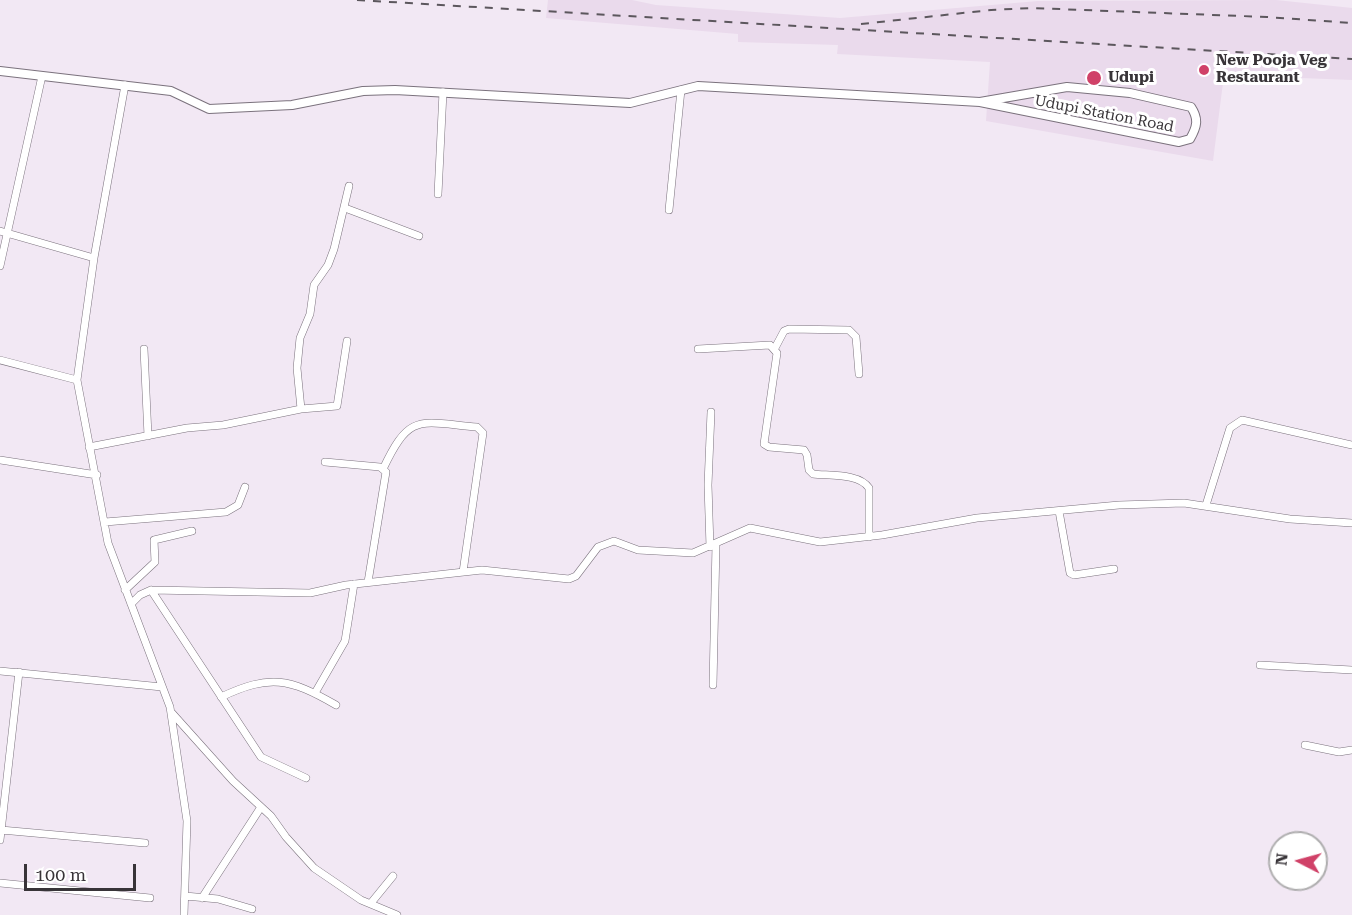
<!DOCTYPE html>
<style>
body{margin:0}
#map{position:relative;width:1352px;height:915px;overflow:hidden;background:#f2e8f4;font-family:"Roboto Serif",serif}
canvas{display:block}
.north{position:absolute;left:1268px;top:831px;width:60px;height:60px;box-sizing:border-box;background:#fff;border:2px solid #afaeaf;border-radius:50%;rotate:276deg;font-size:16px;font-weight:700;line-height:24px;text-align:center;color:#383438}
.north::after{content:'';display:block;margin:auto;width:21px;height:27px;background:#d04168;clip-path:polygon(50% 0,100% 100%,50% 72%,0 100%)}
.scale{position:absolute;left:24px;top:864px;width:112px;height:27px;box-sizing:border-box;border:3px solid #383438;border-top:0;padding-left:8px;font-size:18px;line-height:21px;white-space:nowrap;color:#383438;-webkit-text-stroke:4px #fff;paint-order:stroke}
</style>
<div id="map">
<canvas width="1352" height="915"></canvas>
<div class="north">N</div>
<div class="scale">100 m</div>
</div>
<script>
const ctx = document.querySelector('canvas').getContext('2d');
ctx.lineJoin = 'round';
function paint(path, color) {
  ctx.fillStyle = color;
  ctx.fill(path, 'evenodd');
}
function strokePath(path, color, width, dash) {
  ctx.strokeStyle = color;
  ctx.lineWidth = width;
  ctx.lineCap = dash ? 'butt' : 'round';
  ctx.setLineDash(dash || []);
  ctx.stroke(path);
}
function write(font, color, halo, rows, align = 'center') {
  ctx.font = font + ' "Roboto Serif",serif';
  ctx.lineWidth = 6;
  ctx.setLineDash([]);
  ctx.textBaseline = 'middle';
  ctx.strokeStyle = halo;
  ctx.fillStyle = color;
  for (const [text, x, y, turn = 0] of rows) {
    ctx.save();
    ctx.translate(x, y);
    ctx.rotate((+turn || 0) * Math.PI / 180);
    ctx.textAlign = isNaN(turn) ? turn : align;
    if (halo) ctx.strokeText(text, 0, 0);
    ctx.fillText(text, 0, 0);
    ctx.restore();
  }
}
paint(new Path2D(`
 M548,0H632L656,5L840,18L1038,1L1276,0L1352,8V80L1224,75L1213,161L986,121L990,62L837,54L838,45L738,42V34L546,18Z`), '#eadaec');
const minor = new Path2D(`
 M125,85L94,258L77,380L108,543L170,707L187,821L184,915
 M438,194L443,92
 M345,208L419,236
 M669,210L681,90
 M0,231L94,258
 M0,266L42,76
 M775,348L784,331L789,329L849,330L856,337L859,374
 M144,349L148,436
 M698,349L770,345L777,353L764,444L769,447L804,450L807,455L809,470L813,474C829,476 859,473 869,488V537
 M0,360L77,380
 M301,409L297,368L300,338L310,314L314,285L328,265L334,249L349,186
 M89,447L187,428L223,425L301,409L337,406L347,341
 M0,460L97,475
 M325,462L380,467L386,472L368,582
 M383,469C410,412 419,422 477,427L483,433L463,572
 M1206,505L1230,428L1242,420L1352,445
 M1059,511L1070,573L1074,575L1114,569
 M105,522L226,512L238,505L245,487
 M710,547L708,485L711,412
 M125,590L155,562L154,540L192,531
 M151,590L261,757L306,778
 M131,604L140,595L151,590L310,593L346,585L482,570L569,579L576,576L598,547L614,541L638,550L693,553L750,528L820,542L882,535L977,518L1119,505L1184,503L1290,519L1352,523
 M1260,665L1352,670
 M0,671L162,687
 M713,685L716,544
 M315,693L345,641L354,584
 M221,697C270,674 289,678 336,705
 M172,713L233,781L271,816L286,837L314,868L361,900L397,915
 M1305,745L1339,752L1352,750
 M1,830L145,843
 M0,840L19,672
 M0,883L150,898
 M185,896L218,899L252,909
 M202,898L261,807
 M371,903L393,876`);
const tertiary = new Path2D(`
 M0,71L171,91L209,109L292,105L363,91L395,90L630,103L698,86L980,102L1179,142L1190,139C1197,127 1199,119 1191,107L1130,93L1067,87L980,102`);
strokePath(minor, '#7b727d', 8);
strokePath(tertiary, '#7b727d', 10);
strokePath(minor, '#fff', 7);
strokePath(tertiary, '#fff', 8);
strokePath(new Path2D(`
 M357,0L1352,59
 M861,24L991,10L1031,8L1267,17L1352,23`), '#5c575d', 2, [8, 8]);
for (const [x, y, r, color] of [
 [1204,70,6,"#d04168"],
 [1094,78,8,"#d04168"]
]) {
  const dot = new Path2D();
  dot.arc(x, y, r, 0, 2 * Math.PI);
  ctx.fillStyle = color;
  ctx.fill(dot);
  strokePath(dot, '#fff', 2);
}
write('bold 15px', '#383438', '#fff', [
 ["New Pooja Veg",1216,61],
 ["Restaurant",1216,78],
 ["Udupi",1108,78]
], 'left');
write('15px', '#383438', '#fff', [
 ["Udupi Station Road",1104,114,11]
]);
</script>
